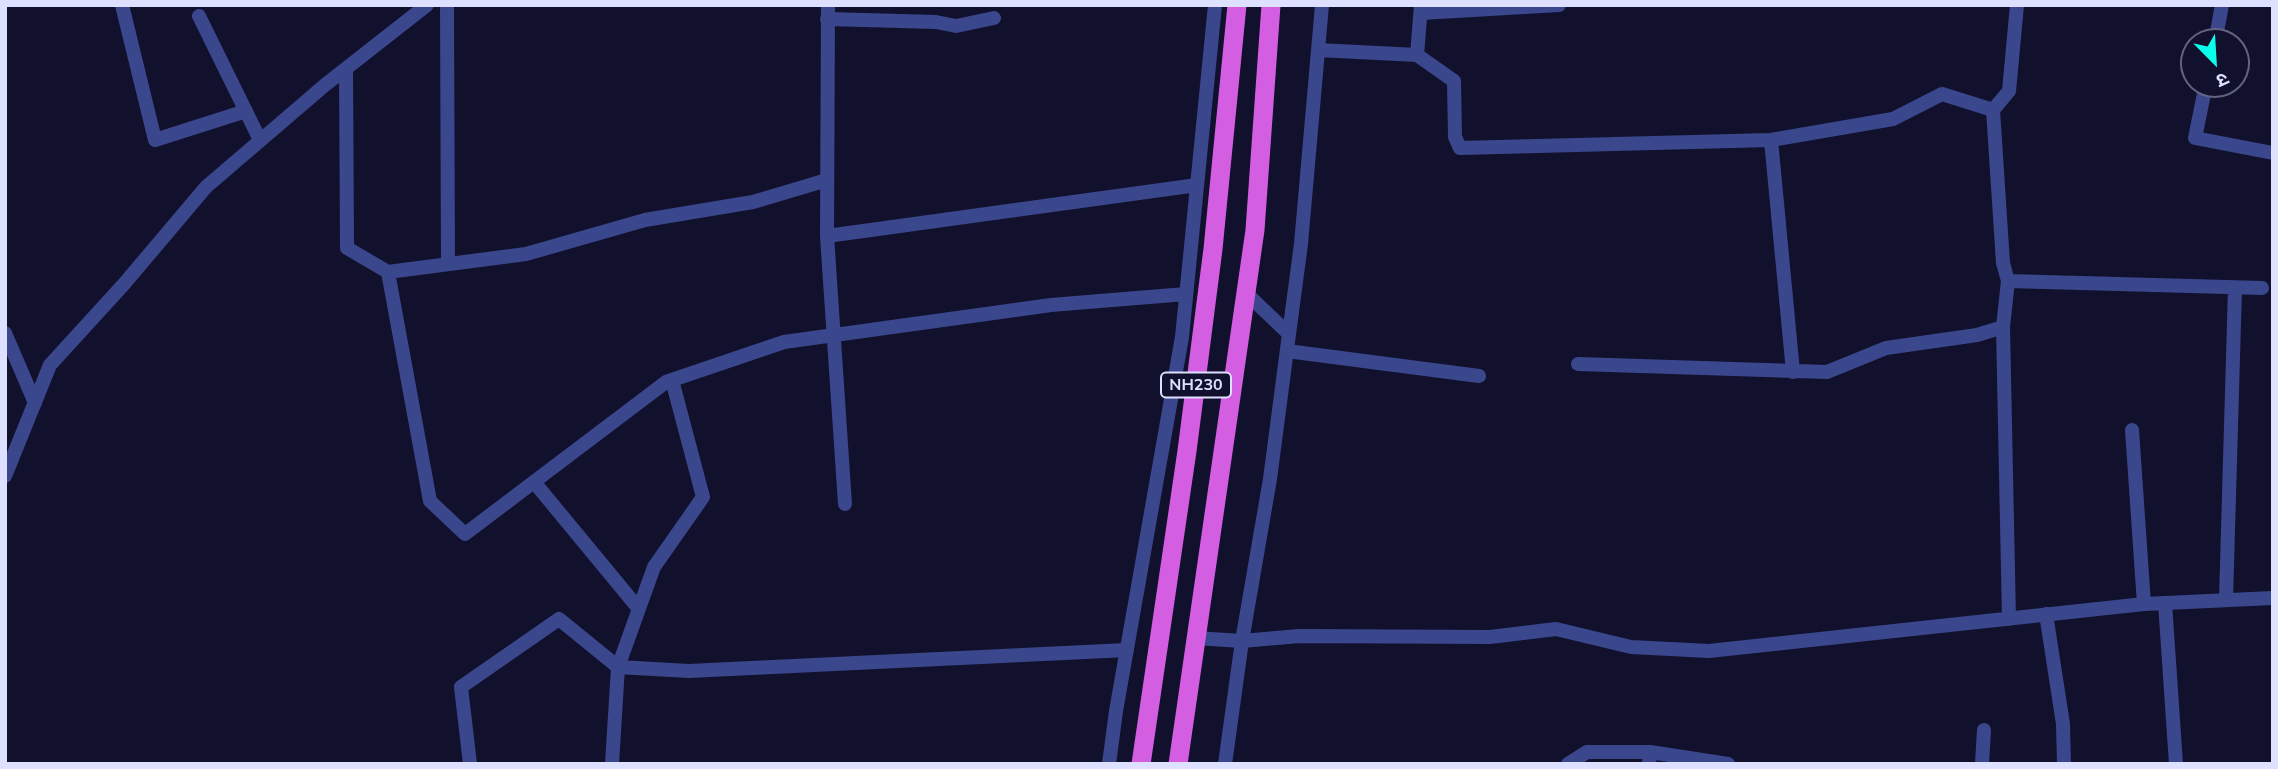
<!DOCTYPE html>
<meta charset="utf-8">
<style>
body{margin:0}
#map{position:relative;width:2278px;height:769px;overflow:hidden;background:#11112d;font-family:Mulish,"Noto Sans Devanagari",sans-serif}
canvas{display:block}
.frame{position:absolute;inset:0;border:7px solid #dde0ff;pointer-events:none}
.north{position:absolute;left:2180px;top:28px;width:70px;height:70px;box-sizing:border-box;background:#11112d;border:2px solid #636481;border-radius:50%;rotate:156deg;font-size:19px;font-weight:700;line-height:28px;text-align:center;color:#dde0ff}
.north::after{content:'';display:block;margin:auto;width:24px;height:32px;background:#09ffeb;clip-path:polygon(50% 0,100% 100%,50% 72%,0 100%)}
</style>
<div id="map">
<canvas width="2278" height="769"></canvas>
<div class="frame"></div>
<div class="north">उ</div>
</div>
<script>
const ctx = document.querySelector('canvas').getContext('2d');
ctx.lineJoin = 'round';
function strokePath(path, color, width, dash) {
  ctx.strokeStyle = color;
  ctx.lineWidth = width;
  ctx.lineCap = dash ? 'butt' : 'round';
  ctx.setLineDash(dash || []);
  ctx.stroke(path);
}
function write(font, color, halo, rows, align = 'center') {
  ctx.font = font + ' Mulish,sans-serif';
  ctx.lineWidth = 7;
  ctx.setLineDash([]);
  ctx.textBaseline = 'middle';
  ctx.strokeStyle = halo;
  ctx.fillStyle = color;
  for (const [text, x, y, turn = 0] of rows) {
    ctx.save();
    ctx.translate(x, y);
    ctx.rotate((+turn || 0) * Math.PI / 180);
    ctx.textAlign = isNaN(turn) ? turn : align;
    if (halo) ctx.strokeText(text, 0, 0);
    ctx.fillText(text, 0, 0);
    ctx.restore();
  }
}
strokePath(new Path2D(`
 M122,5L155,140L246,111
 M447,5L448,264
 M828,5L827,236L845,504
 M1421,13L1559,5
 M199,16L260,140
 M827,19L936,22L956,26L994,18
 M2215,42L2222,5
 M1318,50L1417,55L1454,81L1455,137L1460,148L1771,140L1893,119L1942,94L1993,110
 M1417,55L1421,5
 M346,69L347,248L388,272L526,254L645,220L753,202L827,180
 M2206,84L2195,138L2273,153
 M1771,140L1793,372
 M827,236L1197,185
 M388,272L430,501L465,534L666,382L784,342L1051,305L1186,294
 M2008,281L2262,288
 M5,333L35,403
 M1289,334L1301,244L1322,5
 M1287,351L1479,376
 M1578,364L1827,372L1886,348L1977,335L2003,327
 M2132,430L2144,604
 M5,476L50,365L124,284L206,187L325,85L427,5
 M534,482L639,609
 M2226,599L2235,288
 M2165,603L2176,764
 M2046,614L2063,724L2064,764
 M2009,619L2003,327L2008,281L2003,263L1993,110L2009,91L2017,5
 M1195,638L1242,641L1299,636L1490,637L1556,629L1631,647L1709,651L2144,604L2273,598
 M1650,752L1728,764
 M470,764L461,687L559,619L618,667L689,671L1127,650
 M612,764L618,667L654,567L703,497L672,380
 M1568,764L1587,752H1650L1649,764
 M1982,764L1984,730`), '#3b478d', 14);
strokePath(new Path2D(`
 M1109,764L1116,711L1182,337L1215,5
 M1225,764L1242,641L1270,479L1289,334L1247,294`), '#3b478d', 14);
strokePath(new Path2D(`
 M1141,764L1187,451L1213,249L1237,5
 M1178,764L1255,230L1271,5`), '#d45ee2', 19);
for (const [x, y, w] of [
 [1196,385,70]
]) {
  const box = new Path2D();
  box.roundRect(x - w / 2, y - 12.5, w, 25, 5);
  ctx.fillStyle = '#11112d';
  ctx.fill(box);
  strokePath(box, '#dde0ff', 2);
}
write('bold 16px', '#dde0ff', null, [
 ["NH230",1196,385]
]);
</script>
